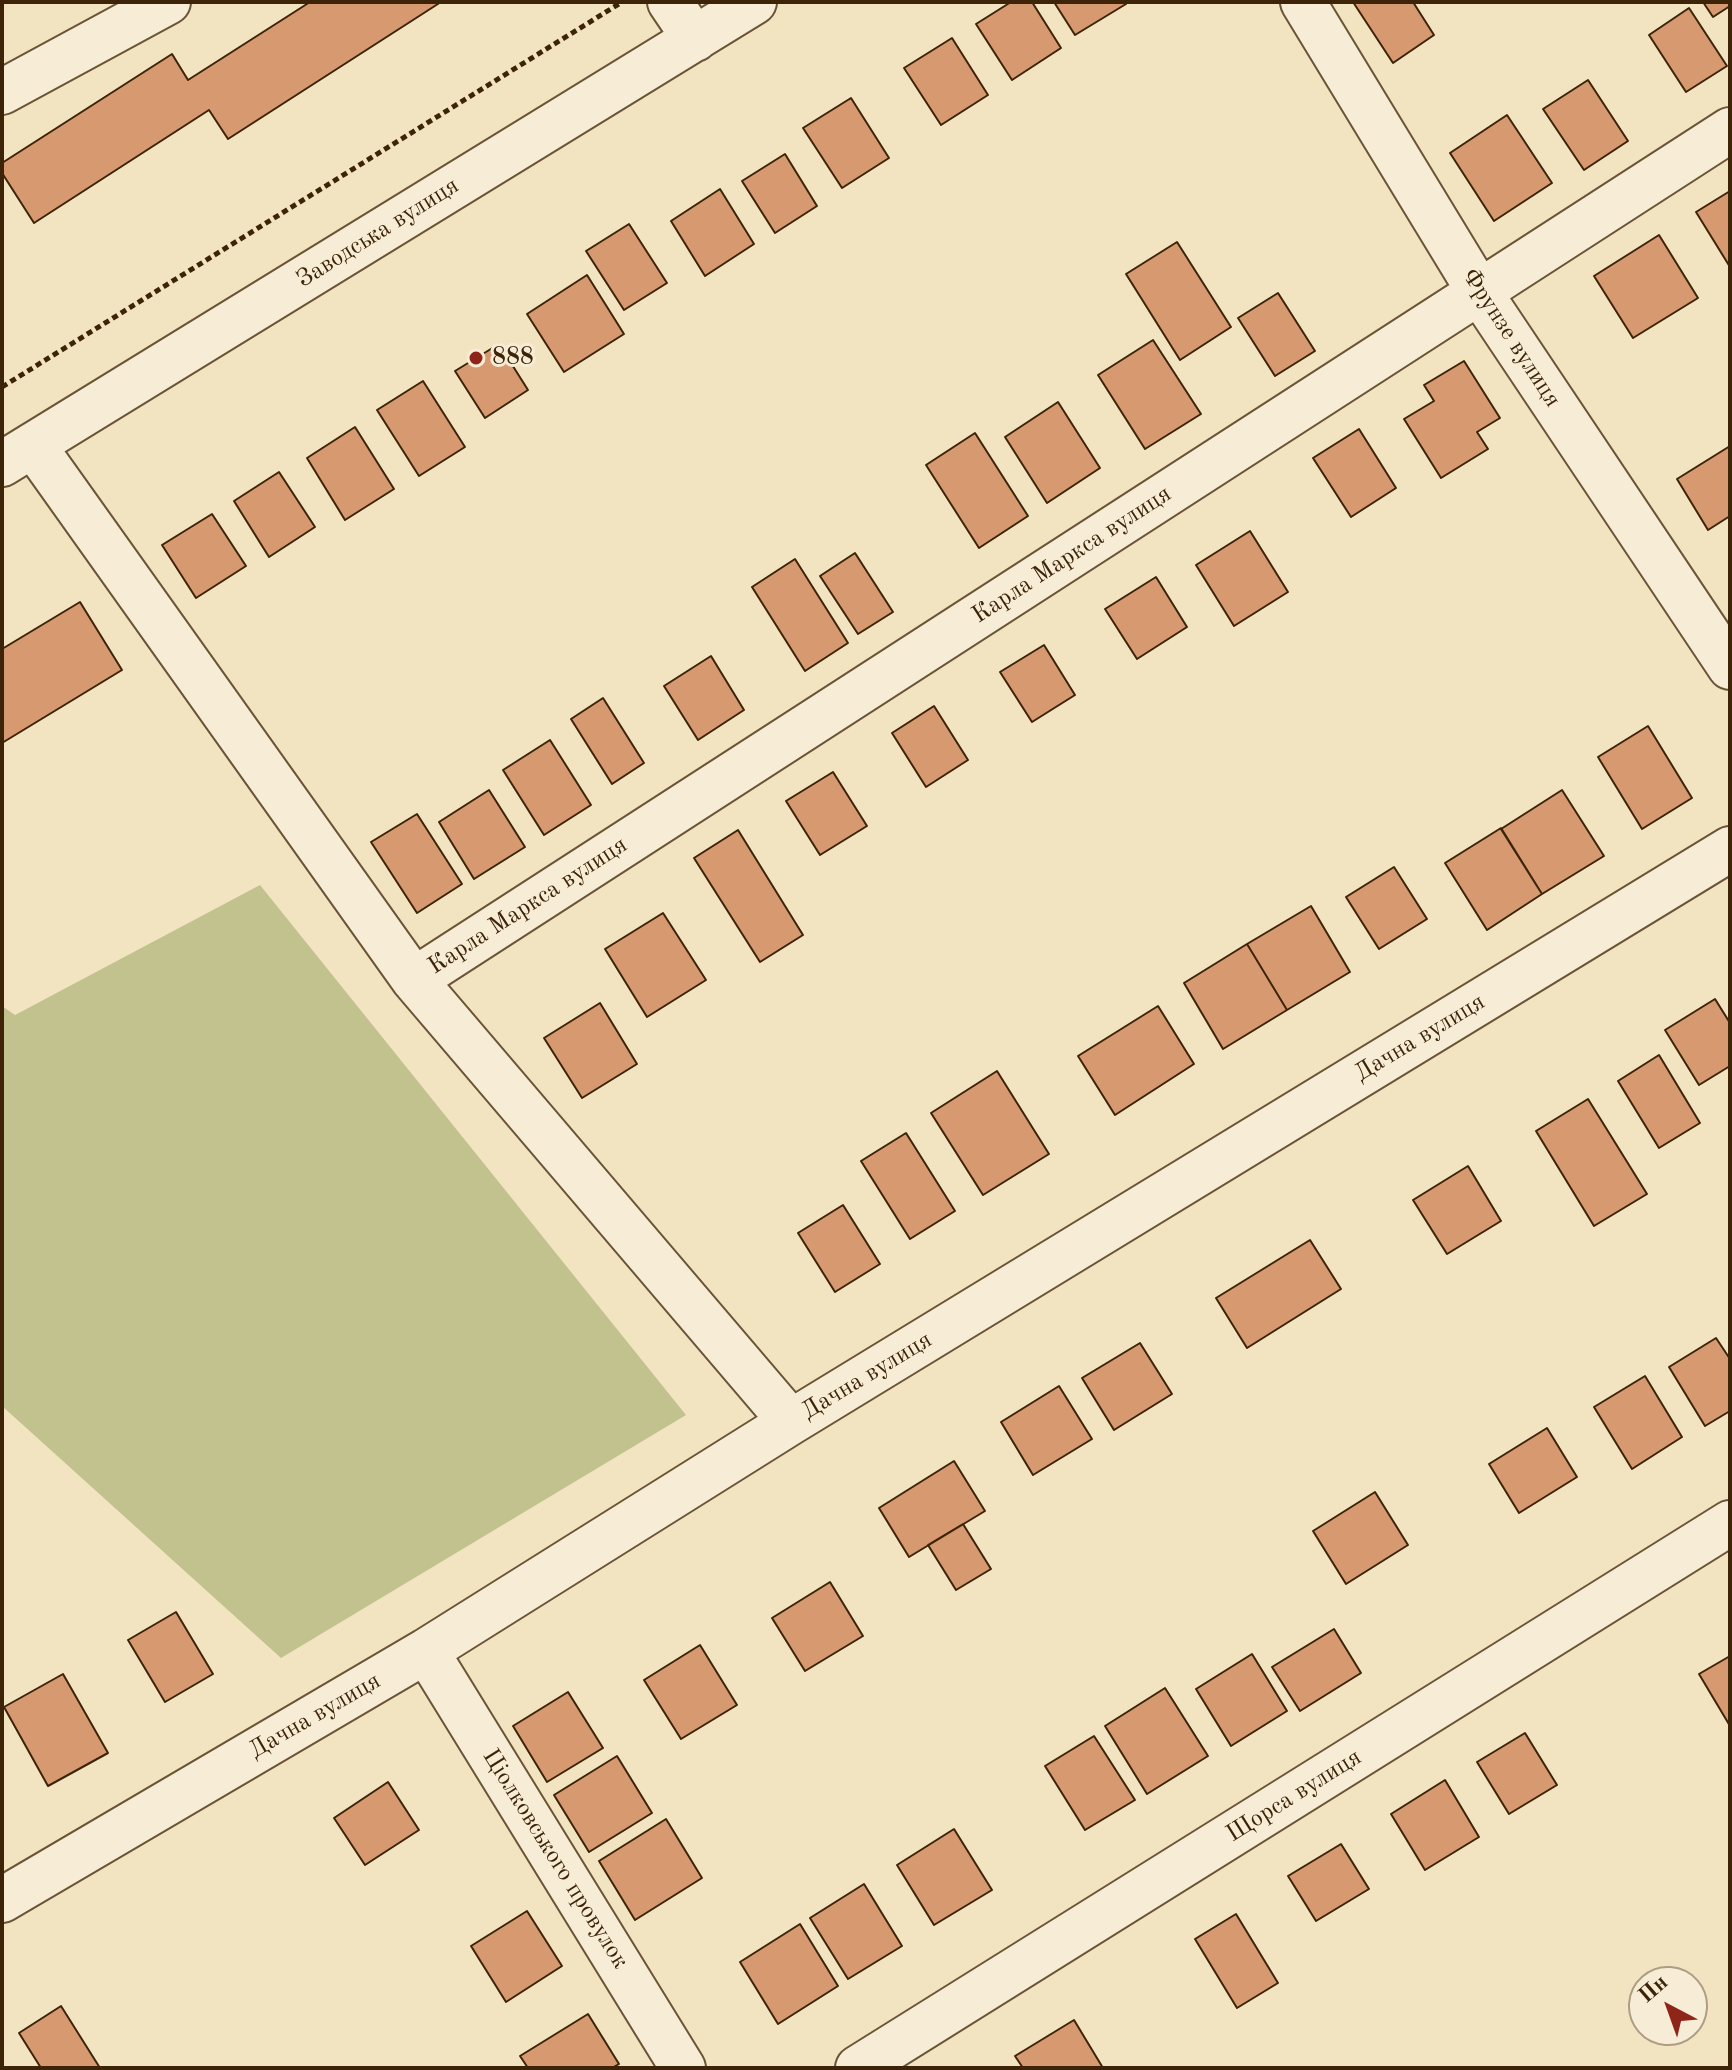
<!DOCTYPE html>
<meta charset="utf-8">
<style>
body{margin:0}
#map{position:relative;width:1732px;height:2070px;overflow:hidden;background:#f3e4c1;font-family:"Old Standard TT",serif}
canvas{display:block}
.frame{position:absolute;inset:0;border:4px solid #3d2408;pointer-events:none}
.north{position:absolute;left:1628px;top:1966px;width:80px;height:80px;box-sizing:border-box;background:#f7edd7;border:2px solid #ad9d84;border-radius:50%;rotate:319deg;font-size:22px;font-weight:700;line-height:32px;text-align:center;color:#3d2408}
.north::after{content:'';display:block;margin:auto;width:28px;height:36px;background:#8f2418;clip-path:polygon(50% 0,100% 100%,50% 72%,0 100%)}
</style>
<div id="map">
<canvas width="1732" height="2070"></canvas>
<div class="frame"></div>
<div class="north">Пн</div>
</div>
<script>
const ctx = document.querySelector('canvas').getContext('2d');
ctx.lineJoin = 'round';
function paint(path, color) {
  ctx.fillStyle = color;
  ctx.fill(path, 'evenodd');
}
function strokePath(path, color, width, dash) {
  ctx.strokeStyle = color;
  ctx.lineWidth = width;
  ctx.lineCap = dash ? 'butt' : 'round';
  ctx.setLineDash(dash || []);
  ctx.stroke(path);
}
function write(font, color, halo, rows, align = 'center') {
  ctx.font = font + ' "Old Standard TT",serif';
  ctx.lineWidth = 6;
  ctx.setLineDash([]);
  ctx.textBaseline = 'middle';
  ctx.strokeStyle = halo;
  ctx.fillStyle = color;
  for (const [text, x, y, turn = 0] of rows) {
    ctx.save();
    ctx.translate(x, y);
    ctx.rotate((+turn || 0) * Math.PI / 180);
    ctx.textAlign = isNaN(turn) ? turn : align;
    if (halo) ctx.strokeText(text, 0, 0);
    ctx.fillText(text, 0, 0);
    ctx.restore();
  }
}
paint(new Path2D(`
 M260,885L686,1415L281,1658L2,1406V1006L15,1015Z`), '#c1c28e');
const building = new Path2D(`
 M310,2H441L228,139L209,110L34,223L2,173V163L172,54L188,80Z
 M1011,2H1032L1061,48L1012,80L976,24Z
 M1054,2H1124L1126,4L1075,35Z
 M1353,2H1413L1434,35L1393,63Z
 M1703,2H1730V6L1713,17Z
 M1689,8L1727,66L1686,92L1649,35Z
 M952,38L988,95L941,125L904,68Z
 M1588,80L1628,141L1584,170L1543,109Z
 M851,98L889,158L842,188L803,128Z
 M1507,115L1552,183L1494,221L1450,153Z
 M785,154L817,206L775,233L742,181Z
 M720,189L754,244L705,276L671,221Z
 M1730,191V267L1696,212Z
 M629,224L667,283L624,310L586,251Z
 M1659,235L1698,298L1633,338L1594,276Z
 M1177,242L1231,327L1180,360L1126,274Z
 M587,275L624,334L564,372L527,314Z
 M1278,293L1315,351L1275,376L1238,318Z
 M1153,340L1201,414L1145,449L1098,375Z
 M499,344L528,390L485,418L455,371Z
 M1464,361L1500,418L1477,432L1488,449L1441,478L1404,419L1434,401L1424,385Z
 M423,381L465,447L419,476L377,410Z
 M1058,402L1100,468L1047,503L1005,437Z
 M355,427L394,489L345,520L307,458Z
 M1359,429L1396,488L1351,517L1313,458Z
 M975,433L1028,516L979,548L926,465Z
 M1730,446V516L1708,530L1677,479Z
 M279,472L315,527L269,557L234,501Z
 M212,514L246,566L196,598L162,545Z
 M1250,531L1288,592L1234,626L1196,565Z
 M855,553L893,612L858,634L820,576Z
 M795,559L848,643L805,671L752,587Z
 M1156,577L1187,627L1137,659L1105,609Z
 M80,602L122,670L2,743V649Z
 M1044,645L1075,695L1032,722L1000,672Z
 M711,656L744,710L698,740L664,686Z
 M603,698L644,763L612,784L571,719Z
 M934,706L968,760L926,787L892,733Z
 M1648,726L1692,798L1642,829L1598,757Z
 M550,740L591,805L544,835L503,770Z
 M833,772L867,826L820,855L786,801Z
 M489,790L525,847L474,879L439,822Z
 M1562,790L1604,856L1542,894L1501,829Z
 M417,814L462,884L417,913L371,842Z
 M1501,828L1542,894L1487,930L1445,863Z
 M738,830L803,935L760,962L694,858Z
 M1394,867L1427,919L1379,949L1346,897Z
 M1311,906L1350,972L1287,1010L1247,944Z
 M663,913L706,980L647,1017L605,949Z
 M1247,944L1287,1010L1223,1049L1184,983Z
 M1715,999L1730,1023V1066L1699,1085L1665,1030Z
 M600,1003L637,1064L582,1098L544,1038Z
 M1158,1006L1194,1064L1115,1115L1078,1056Z
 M1659,1055L1700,1123L1659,1148L1618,1081Z
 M997,1071L1049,1154L983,1195L931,1113Z
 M1588,1099L1647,1194L1594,1226L1536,1131Z
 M906,1133L955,1211L910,1239L861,1161Z
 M1468,1166L1501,1221L1447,1254L1413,1200Z
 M843,1205L880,1264L835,1292L798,1233Z
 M1310,1240L1341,1289L1247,1348L1216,1298Z
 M1716,1338L1730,1359V1411L1705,1426L1669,1367Z
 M1140,1343L1172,1394L1114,1430L1082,1378Z
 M1645,1376L1682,1437L1632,1469L1594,1407Z
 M1059,1386L1092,1439L1033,1475L1001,1422Z
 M1547,1428L1577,1477L1519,1513L1489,1464Z
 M954,1461L985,1511L909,1557L879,1508Z
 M1375,1492L1408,1545L1346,1584L1313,1531Z
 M963,1524L991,1569L956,1590L928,1545Z
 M830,1582L863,1636L805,1671L772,1618Z
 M176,1612L213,1674L165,1702L128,1640Z
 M1334,1629L1361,1673L1300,1711L1272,1667Z
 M700,1645L737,1705L681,1739L644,1680Z
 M1252,1654L1287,1711L1231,1746L1196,1689Z
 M1730,1656V1726L1699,1674Z
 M63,1674L108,1753L48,1786L4,1707Z
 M1165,1688L1208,1756L1147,1794L1105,1726Z
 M568,1692L603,1748L547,1782L513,1726Z
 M1525,1733L1557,1785L1509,1814L1477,1762Z
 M1094,1736L1135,1800L1085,1830L1045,1766Z
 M617,1756L652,1813L589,1852L554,1795Z
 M1445,1780L1479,1837L1425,1870L1391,1814Z
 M388,1782L419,1830L365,1865L334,1818Z
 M666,1819L702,1878L635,1920L599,1861Z
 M954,1829L992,1890L934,1925L897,1865Z
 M1341,1844L1369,1889L1316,1921L1288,1876Z
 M864,1884L902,1946L848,1979L810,1918Z
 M527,1911L562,1966L506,2002L471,1946Z
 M1236,1914L1278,1983L1237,2008L1195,1939Z
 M800,1924L838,1986L778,2024L740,1962Z
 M61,2006L100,2068H41L19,2033Z
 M588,2014L619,2064L612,2068H528L520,2056Z
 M1074,2020L1103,2068H1023L1015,2056Z`);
paint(building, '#d69970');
strokePath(building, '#3d2408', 2);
const minor = new Path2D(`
 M670,2L695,39
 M1303,2L1480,293L1730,667
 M2,92L168,2
 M33,445L414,980L791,1422
 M2,464L754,2
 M414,980L1730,130
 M426,1651L683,2068
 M2,1900L426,1651L791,1422L1730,849
 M858,2068L1730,1523`);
strokePath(minor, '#6a5436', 48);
strokePath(new Path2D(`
 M2,387L622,2`), '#3d2408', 5, [6, 4]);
strokePath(minor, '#f7edd7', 44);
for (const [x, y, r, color] of [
 [476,358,8,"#8f2418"]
]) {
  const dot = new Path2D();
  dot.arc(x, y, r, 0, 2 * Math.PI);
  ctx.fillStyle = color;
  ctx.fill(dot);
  strokePath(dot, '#f7edd7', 3);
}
write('24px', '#3d2408', '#f7edd7', [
 ["Заводська вулиця",378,233,-32],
 ["Фрунзе вулиця",1511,338,57],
 ["Карла Маркса вулиця",1072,555,-33],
 ["Карла Маркса вулиця",528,906,-33],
 ["Дачна вулиця",1420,1038,-31],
 ["Дачна вулиця",867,1376,-31],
 ["Дачна вулиця",315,1716,-30],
 ["Щорса вулиця",1294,1796,-32],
 ["Ціолковського провулок",555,1859,58]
]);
write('bold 24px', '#3d2408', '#f7edd7', [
 ["888",492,358]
], 'left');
</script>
